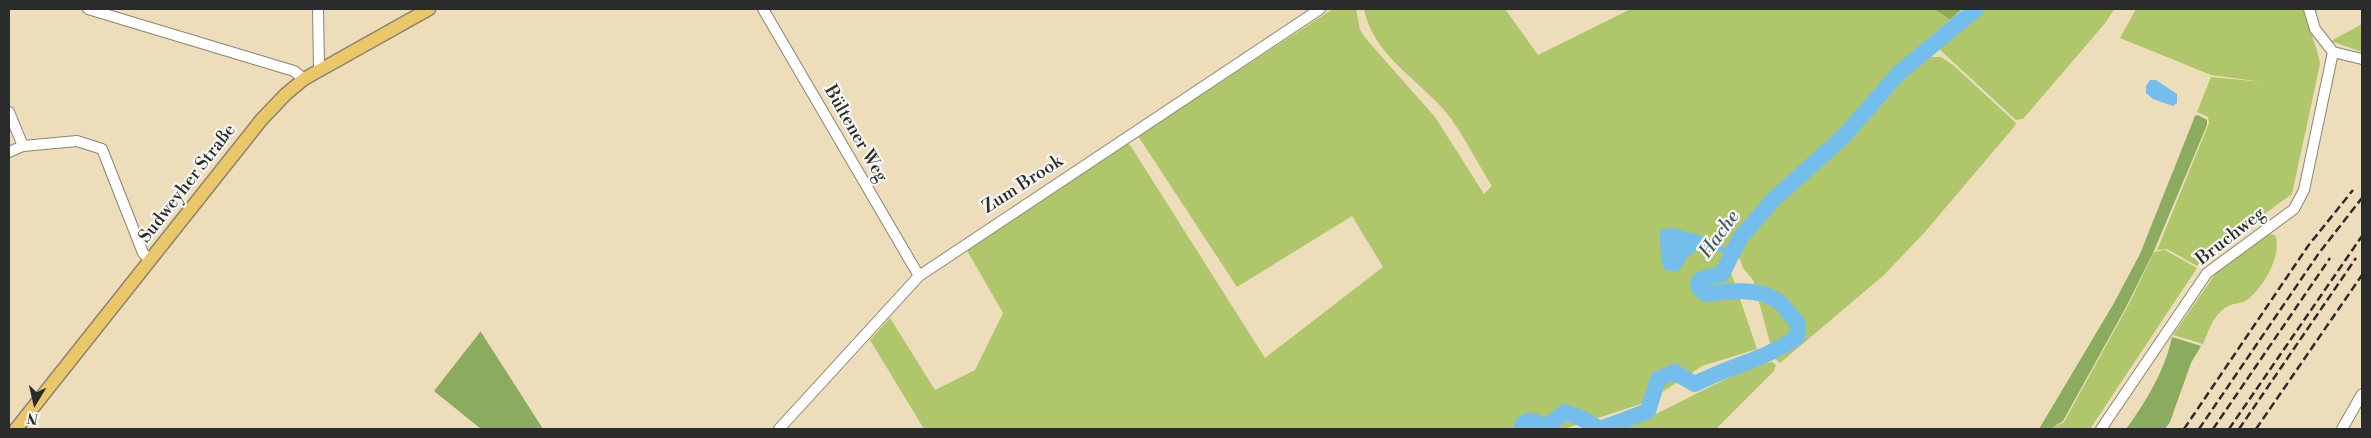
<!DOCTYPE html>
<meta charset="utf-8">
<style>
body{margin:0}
#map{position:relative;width:2371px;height:438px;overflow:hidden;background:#eeddba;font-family:"Libre Bodoni",serif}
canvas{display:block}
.frame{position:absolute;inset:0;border:10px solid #2b2b2b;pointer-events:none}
.north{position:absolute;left:10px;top:378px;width:50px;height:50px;-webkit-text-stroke:4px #f6f6f2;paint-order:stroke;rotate:189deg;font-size:14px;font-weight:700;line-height:20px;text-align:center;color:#2b2b2b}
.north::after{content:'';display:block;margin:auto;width:18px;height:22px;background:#2b2b2b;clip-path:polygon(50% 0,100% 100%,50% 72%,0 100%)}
</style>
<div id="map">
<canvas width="2371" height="438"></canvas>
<div class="frame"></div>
<div class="north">N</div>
</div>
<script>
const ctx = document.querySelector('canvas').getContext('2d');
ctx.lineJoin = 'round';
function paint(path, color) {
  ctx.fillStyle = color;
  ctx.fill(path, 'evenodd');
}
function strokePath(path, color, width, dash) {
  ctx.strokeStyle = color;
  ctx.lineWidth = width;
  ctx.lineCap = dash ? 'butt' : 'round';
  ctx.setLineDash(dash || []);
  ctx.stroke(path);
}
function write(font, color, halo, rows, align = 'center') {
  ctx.font = font + ' "Libre Bodoni",serif';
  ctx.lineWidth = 4.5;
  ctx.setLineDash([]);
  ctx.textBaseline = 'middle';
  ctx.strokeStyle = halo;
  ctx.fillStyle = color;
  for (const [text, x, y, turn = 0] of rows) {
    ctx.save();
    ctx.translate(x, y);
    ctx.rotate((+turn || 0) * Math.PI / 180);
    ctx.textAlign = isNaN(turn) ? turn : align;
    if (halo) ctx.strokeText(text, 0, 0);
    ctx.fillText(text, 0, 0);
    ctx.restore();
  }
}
paint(new Path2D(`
 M1333,9H1356L1360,30L1367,40L1435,117L1484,194L1492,186C1478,164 1460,128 1444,110C1416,78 1373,54 1364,9H1505L1538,55L1631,9H1934L1950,20L1895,67L1841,129L1770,194L1738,233L1726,258L1757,349L1702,366L1647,402L1564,429H924L870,340L890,318L935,390L975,370L1003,313L965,247L1126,143L1130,145L1265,358L1383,267L1352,216L1237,287L1138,136Z
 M1985,9H2114L2106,22L2023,119L2016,120L1939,49Z
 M2136,9H2303C2308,28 2317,45 2320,64L2292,194L2209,254L2197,266L2167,249L2157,250L2209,123L2208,117L2197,112L2211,77L2263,82L2211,75L2120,38Z
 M2362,24V52L2331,41Z
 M1930,57H1941L1953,65L2016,123L2014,127L1924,233L1884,275L1780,363L1774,358L1753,280L1743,268L1739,257L1743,240L1779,201L1848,143L1914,68Z
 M2268,234L2275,235C2283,255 2263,288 2247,300C2241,304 2231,303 2225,308C2213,316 2208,332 2203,344L2173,335L2218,270Z
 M2165,250L2197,268L2090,429H2050L2064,422L2129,304L2154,252Z
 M1772,362L1776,365L1774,371L1716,429H1619C1660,415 1696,392 1735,375C1747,369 1759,364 1772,362Z`), '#afc66a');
paint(new Path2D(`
 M1934,9H1962L1950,20Z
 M2198,115L2207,120V125L2153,253L2125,309L2063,421L2050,429H2039L2114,303L2140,254L2195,116Z
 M481,331V332L543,429H481L434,391Z
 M2172,337L2201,346L2191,363L2170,422L2165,429H2126C2146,402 2165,370 2172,337Z`), '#8bab5e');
paint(new Path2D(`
 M2150,80H2156L2177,94V103L2173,106L2153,99L2146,93V86Z
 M1672,228L1699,235L1713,243L1730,249L1740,238L1732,257C1716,249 1701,243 1687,258C1683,262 1682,268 1678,272L1665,270L1661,260L1660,230Z`), '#73beec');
strokePath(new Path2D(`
 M1521,429L1523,424C1531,418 1537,421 1546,427L1565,412L1579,417L1600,429L1648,411L1658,379L1674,372L1695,384C1730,365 1763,361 1797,337V322C1790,316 1784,305 1779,302C1760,287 1729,291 1706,294L1699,288L1698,283L1701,279L1722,274L1740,238L1774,199L1844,136L1899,73L1976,9`), '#73beec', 16);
const minor = new Path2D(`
 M88,9L294,71L304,79
 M318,9L319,69
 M763,9L919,276
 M2309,9L2315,29L2333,52
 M2333,52L2362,59
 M9,112L23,146
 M9,152L23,146L77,141L102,149L143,253L150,260
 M779,429L919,276L1320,9
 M2101,429L2207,273L2294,209L2304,190L2333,52
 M2342,429L2362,394`);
const major = new Path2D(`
 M16,429L262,119L286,94L304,79L429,9`);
strokePath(minor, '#8c8472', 12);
strokePath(major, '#8c8472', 15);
strokePath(minor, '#fff', 10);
strokePath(major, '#eac769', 12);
strokePath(new Path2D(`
 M2184,429L2308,246L2353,190
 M2199,429L2319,253L2362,198
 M2213,429L2330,258
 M2229,429L2362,236
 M2239,429L2356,258
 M2256,429L2362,275`), '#2b2b2b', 2.5, [8, 4]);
write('18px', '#2b2b2b', '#f6f6f2', [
 ["Bültener Weg",855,134,60],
 ["Sudweyher Straße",188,184,-52],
 ["Zum Brook",1023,185,-33],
 ["Bruchweg",2231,237,-38]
]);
write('italic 19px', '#415765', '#f6f6f2', [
 ["Hache",1720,235,-54]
]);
</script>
